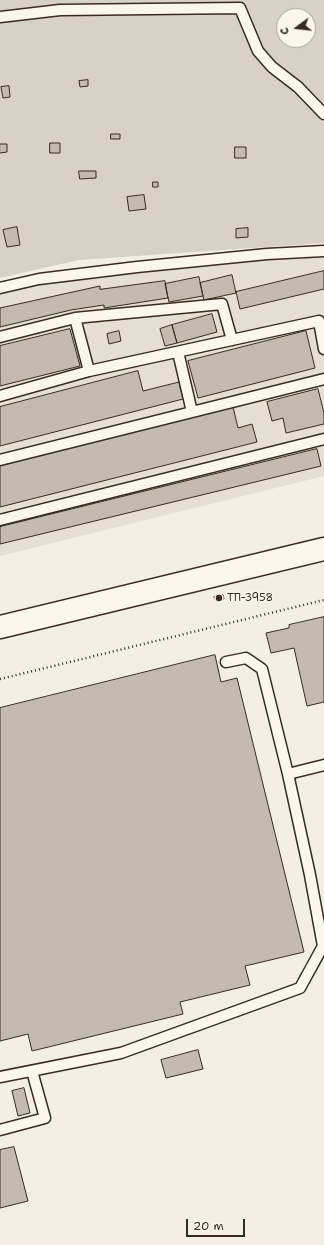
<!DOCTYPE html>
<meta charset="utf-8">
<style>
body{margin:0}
#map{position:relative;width:324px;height:1245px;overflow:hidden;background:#f3efe4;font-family:"Shantell Sans",sans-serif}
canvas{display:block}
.north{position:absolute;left:276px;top:8px;width:40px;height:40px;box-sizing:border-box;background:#fbf7ec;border:1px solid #aea59a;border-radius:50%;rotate:255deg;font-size:11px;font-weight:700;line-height:16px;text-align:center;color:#3b2a1e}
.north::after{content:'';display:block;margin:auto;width:14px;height:18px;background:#3b2a1e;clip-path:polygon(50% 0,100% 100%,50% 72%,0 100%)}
.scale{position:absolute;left:186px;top:1219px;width:59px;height:18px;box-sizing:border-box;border:2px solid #3b2a1e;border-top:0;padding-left:5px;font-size:12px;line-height:14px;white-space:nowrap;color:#3b2a1e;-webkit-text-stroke:3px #fbf7ec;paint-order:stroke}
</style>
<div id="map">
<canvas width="324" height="1245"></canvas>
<div class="north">С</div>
<div class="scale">20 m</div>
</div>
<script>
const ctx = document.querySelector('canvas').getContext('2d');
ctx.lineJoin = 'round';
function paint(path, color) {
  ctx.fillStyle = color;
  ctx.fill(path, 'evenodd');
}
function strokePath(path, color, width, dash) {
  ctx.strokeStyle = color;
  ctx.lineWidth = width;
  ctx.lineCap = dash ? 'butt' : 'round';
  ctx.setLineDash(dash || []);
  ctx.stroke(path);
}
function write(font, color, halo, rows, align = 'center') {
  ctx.font = font + ' "Shantell Sans",sans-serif';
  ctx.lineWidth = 3;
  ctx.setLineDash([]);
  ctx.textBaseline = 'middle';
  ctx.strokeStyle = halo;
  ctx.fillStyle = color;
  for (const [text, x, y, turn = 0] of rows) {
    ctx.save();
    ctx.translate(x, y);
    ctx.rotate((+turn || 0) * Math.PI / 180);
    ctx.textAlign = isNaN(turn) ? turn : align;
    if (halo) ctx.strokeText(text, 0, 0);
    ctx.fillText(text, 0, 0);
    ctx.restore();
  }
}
paint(new Path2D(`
 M324,251V476L0,556V284L63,270L273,260Z`), '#e5dfd4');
paint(new Path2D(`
 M0,0H324V243L79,260L0,278ZM284,16H308V40H284Z`), '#d8d1c6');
const building = new Path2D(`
 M88,80V86L80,87L79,81Z
 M9,86L10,97L3,98L1,87Z
 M111,134H120V139H111Z
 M50,143H60V153H50Z
 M0,144H7V152L0,153Z
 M235,147H246V158H235Z
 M79,171H96V178L80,179Z
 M153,182H158V187H153Z
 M144,195L146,209L129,211L127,197Z
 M17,227L20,245L7,247L3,230Z
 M248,228V237L236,238V229Z
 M324,271V289L240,309L236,292Z
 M232,275L236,293L204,300L200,283Z
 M199,277L203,296L169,302L165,284Z
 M165,281L168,298L104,308V305L71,310L0,327V308L100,286V289Z
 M212,314L217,332L177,343L172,325Z
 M172,325L177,343L165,346L160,329Z
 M70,329L80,366L0,386V346Z
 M119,331L121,341L109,344L107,334Z
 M306,331L315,368L198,398L188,361Z
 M138,371L143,391L179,382L183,399L0,446V407Z
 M318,389L324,413V424L286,433L283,418L272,421L267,402Z
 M233,407L238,428L252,424L257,442L0,507V466Z
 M317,449L321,466L0,544V527Z
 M223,595L224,599L216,601L214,597Z
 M324,617V702L307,706L294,648L271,653L266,633L289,628V625Z
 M215,655L221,682L237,678L304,952L245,966L250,985L180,1002L183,1014L32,1051L28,1034L0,1041V708Z
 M198,1050L203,1069L166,1078L161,1060Z
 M24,1088L30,1113L18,1116L12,1091Z
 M14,1147L28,1201L0,1208V1150Z`);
paint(building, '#c3bbb0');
strokePath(building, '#3b2a1e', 1);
const lane = new Path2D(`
 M0,17L60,10L240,8L258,51L272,67L298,87L324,114
 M0,288L39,279L137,267L267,254L324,251
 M75,318L222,304L232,340
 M0,337L75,318L89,371
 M178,352L192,412
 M0,396L89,371L319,321L324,349
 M0,460L324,379
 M0,520L324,439
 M226,662L246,658L262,669L288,774
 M0,1077L121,1053L300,988L323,946L310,875L288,774L324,765
 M0,1130L45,1118L32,1071`);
const secondary = new Path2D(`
 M0,627L324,549`);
strokePath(lane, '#3b2a1e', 13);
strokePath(secondary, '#3b2a1e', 25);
strokePath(new Path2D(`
 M0,679L324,600`), '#3b2a1e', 2.5, [1, 3]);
strokePath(lane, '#fbf7ec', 10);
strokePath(secondary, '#fbf7ec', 22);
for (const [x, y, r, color] of [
 [219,598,4,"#3b2a1e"]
]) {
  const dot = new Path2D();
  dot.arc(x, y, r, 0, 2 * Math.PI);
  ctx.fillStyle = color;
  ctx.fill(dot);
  strokePath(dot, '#fbf7ec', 1.5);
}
write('11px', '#3b2a1e', '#fbf7ec', [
 ["ТП-3958",227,598]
], 'left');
</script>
